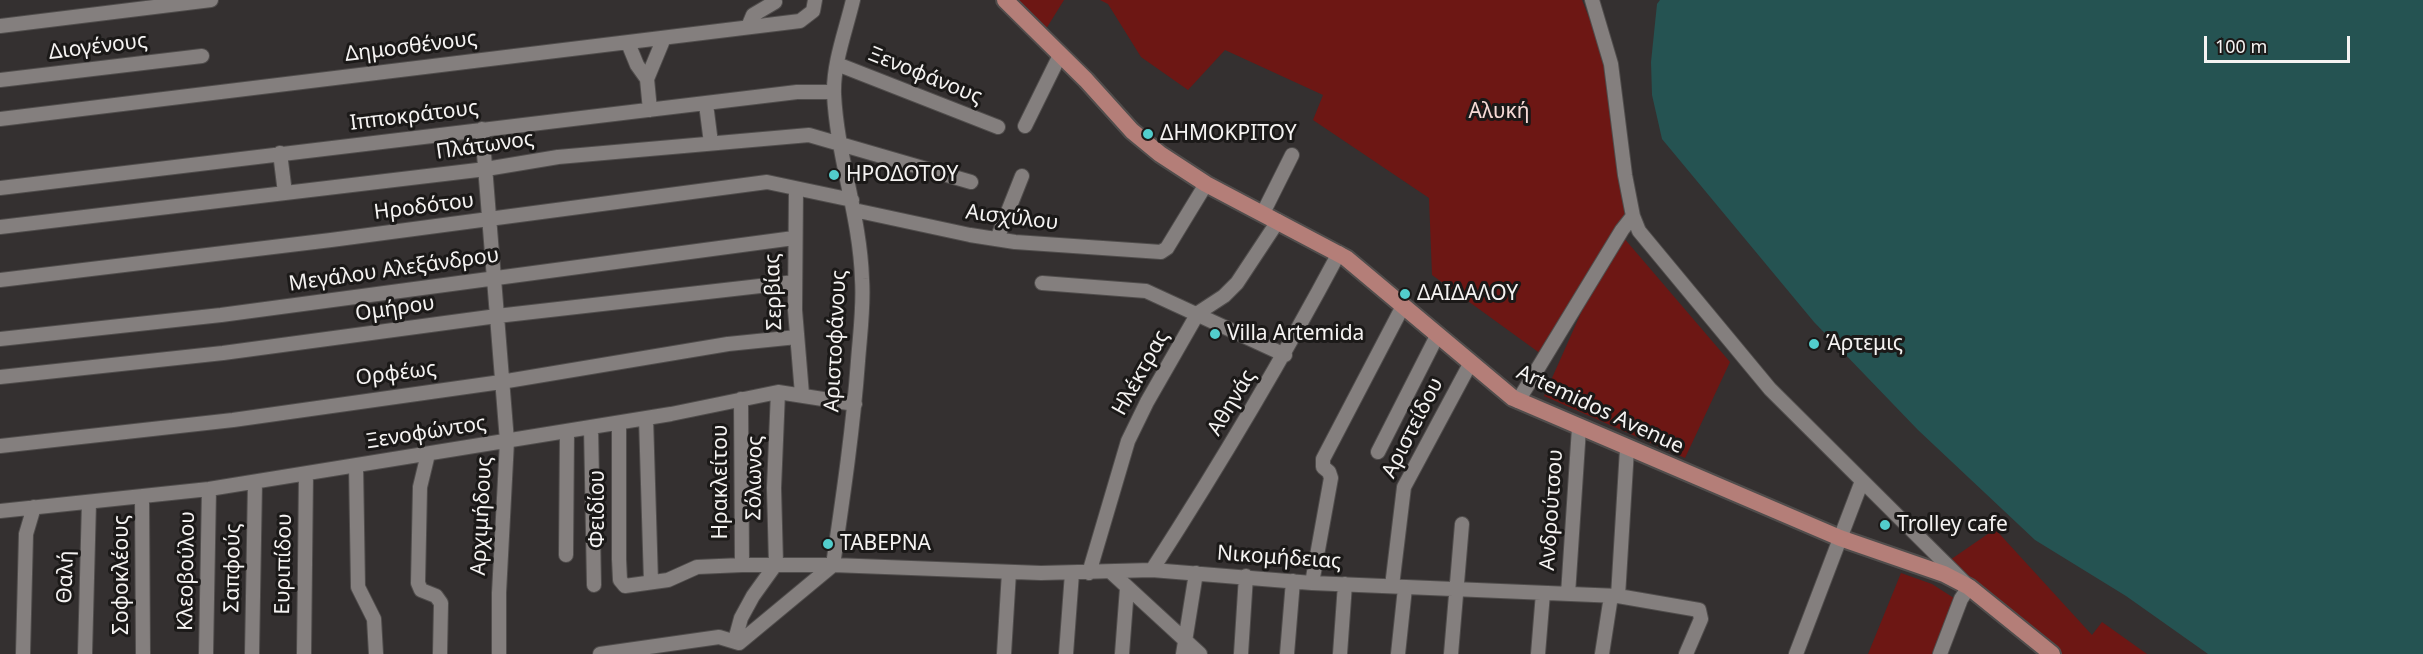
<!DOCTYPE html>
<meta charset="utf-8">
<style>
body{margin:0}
#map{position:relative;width:2423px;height:654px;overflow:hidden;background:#343030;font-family:"Noto Sans",sans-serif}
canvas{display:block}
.scale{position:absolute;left:2204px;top:36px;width:146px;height:27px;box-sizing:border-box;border:3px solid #f5f3f2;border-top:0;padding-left:8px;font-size:18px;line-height:21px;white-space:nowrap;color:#f5f3f2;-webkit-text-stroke:4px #1b1918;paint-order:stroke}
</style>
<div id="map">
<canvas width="2423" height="654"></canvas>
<div class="scale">100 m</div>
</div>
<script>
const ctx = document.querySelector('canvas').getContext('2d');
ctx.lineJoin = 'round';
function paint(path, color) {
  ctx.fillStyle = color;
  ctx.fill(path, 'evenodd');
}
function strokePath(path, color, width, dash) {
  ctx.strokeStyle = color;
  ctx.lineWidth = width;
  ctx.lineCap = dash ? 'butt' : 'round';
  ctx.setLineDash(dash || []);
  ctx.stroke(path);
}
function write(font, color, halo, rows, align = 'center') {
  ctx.font = font + ' "Noto Sans",sans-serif';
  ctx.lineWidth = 6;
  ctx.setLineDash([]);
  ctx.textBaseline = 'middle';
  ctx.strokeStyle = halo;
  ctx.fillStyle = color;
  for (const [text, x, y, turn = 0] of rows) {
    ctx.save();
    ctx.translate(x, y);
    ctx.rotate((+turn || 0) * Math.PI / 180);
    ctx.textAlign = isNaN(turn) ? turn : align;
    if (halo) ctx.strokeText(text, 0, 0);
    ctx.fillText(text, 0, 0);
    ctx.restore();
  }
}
paint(new Path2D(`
 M1013,0H1064L1046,29L1015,5Z
 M1100,0H1582L1598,40L1604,65L1626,209L1624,219L1541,354L1432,275L1429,198L1313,120L1323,95L1225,50L1188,90L1141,57L1108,4Z
 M1623,237L1730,362L1685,458L1544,396L1584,306Z
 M1995,529L2092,635L2102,622L2147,654H2057L1950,560Z
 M1901,573L1932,584L1957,600L1935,654H1868Z`), '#6d1714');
paint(new Path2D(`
 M1660,0H2423V654H2208L2126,596L2035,540L1918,430L1814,322L1662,139L1652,95L1651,62L1657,4Z`), '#255352');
const minor = new Path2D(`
 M1592,0L1611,64L1625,175L1633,216L1639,231L1770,389L1969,587L1961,599L1940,654
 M0,26L211,0
 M748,27L753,15L775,2
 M628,43L637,65L647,79
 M837,64L998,127
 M0,80L202,56
 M706,104L711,143
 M650,110L647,79L664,38
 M0,119L800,21L813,11L815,0
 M1025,126L1060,55
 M482,129L507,441L499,593V654
 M280,153L285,193
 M0,188L797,92H834
 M796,189L795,310L802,394
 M854,210L970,235L1015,242L1161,252L1167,248L1206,184
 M1263,213L1292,155
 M0,227L486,169L558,157L809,135L971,182
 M997,239L1022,176
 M0,280L331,240L767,182L852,200
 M1042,283L1146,291L1285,355
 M0,339L221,315L794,238
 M0,377L223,353L497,316L795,282
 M741,399L742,565
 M1518,401L1622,230L1633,216
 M646,418L651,582
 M619,423V559L620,580L625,586L668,580L697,567L742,565H833L1041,573L1152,570L1312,583L1618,596L1699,610L1701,619L1686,654
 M591,427L594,585
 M0,446L233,420L501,382L728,344L797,337
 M1378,452L1437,336
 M428,454L420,487L418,583L421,590L436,596L441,603L440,654
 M356,465L358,587L374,619L376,654
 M142,496L143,654
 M0,511L209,489L671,414L778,392L855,404
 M566,555L567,432
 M1152,570C1219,466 1281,362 1339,253
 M1111,572L1200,654
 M1089,573L1128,441L1147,402L1198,313L1224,296L1237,283L1278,221
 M1312,583L1331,478L1329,472L1323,467V459L1403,306
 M1392,586L1404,487L1470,364
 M1568,594L1579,428
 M1618,596L1627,449
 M735,640L741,618L753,596L776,564L774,488L778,392
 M739,643L833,565C843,497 853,430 858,361C860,334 864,306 862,279C860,216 837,156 834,94C833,63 846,30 853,0
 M23,654L26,534L34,507
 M85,654L89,502
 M206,654L209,489
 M252,654L255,482
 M304,654L306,474
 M600,654L719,637L739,643
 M1004,654L1009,572
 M1066,654L1072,573
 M1122,654L1127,588
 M1183,654L1196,573
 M1241,654L1246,576
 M1287,654L1293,581
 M1340,654L1345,584
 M1398,654L1405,588
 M1451,654L1462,524
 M1538,654L1543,593
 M1602,654L1611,596
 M1796,654L1862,481`);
const major = new Path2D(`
 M1005,0L1086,80L1132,131L1160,154L1206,184L1346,258L1513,398L1840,538L1944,574L1969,587L2052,654`);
strokePath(minor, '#504d4c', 16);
strokePath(major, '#504d4c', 20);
strokePath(minor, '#847f7e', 14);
strokePath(major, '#b47e78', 16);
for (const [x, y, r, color] of [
 [1148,134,6,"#52cdcc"],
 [834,175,6,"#52cdcc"],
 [1405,294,6,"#52cdcc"],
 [1215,334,6,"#52cdcc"],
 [1814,344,6,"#52cdcc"],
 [1885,525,6,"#52cdcc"],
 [828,544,6,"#52cdcc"]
]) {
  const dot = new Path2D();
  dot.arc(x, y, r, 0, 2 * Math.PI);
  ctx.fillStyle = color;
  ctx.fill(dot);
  strokePath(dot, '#1b1918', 2);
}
write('21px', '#f5f3f2', '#1b1918', [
 ["Διογένους",98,47,-7],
 ["Δημοσθένους",411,47,-7],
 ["Ξενοφάνους",925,76,22],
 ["Ιπποκράτους",414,116,-7],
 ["Πλάτωνος",485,146,-8],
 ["Ηροδότου",424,207,-7],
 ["Αισχύλου",1012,218,7],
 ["Μεγάλου Αλεξάνδρου",394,270,-8],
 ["Σερβίας",774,292,-92],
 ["Ομήρου",395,309,-8],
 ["Αριστοφάνους",836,341,-87],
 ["Ηλέκτρας",1141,373,-61],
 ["Ορφέως",396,374,-7],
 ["Αθηνάς",1232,403,-59],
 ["Artemidos Avenue",1600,410,25],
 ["Αριστείδου",1413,428,-63],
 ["Ξενοφώντος",426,433,-9],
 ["Σόλωνος",755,478,-89],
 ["Ηρακλείτου",721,482,-90],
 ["Φειδίου",598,509,-90],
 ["Ανδρούτσου",1552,510,-86],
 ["Αρχιμήδους",482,516,-87],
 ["Νικομήδειας",1279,558,4],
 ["Ευριπίδου",284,564,-89],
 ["Σαπφούς",233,568,-89],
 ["Κλεοβούλου",187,571,-89],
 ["Σοφοκλέους",122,575,-90],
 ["Θαλή",66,577,-88]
]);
write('21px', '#f6dad6', '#1b1918', [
 ["Αλυκή",1499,112]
]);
write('21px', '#f5f3f2', '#1b1918', [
 ["ΔΗΜΟΚΡΙΤΟΥ",1160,134],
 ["ΗΡΟΔΟΤΟΥ",846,175],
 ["ΔΑΙΔΑΛΟΥ",1417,294],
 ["Villa Artemida",1227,334],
 ["Άρτεμις",1826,344],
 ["Trolley cafe",1897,525],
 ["ΤΑΒΕΡΝΑ",840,544]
], 'left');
</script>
